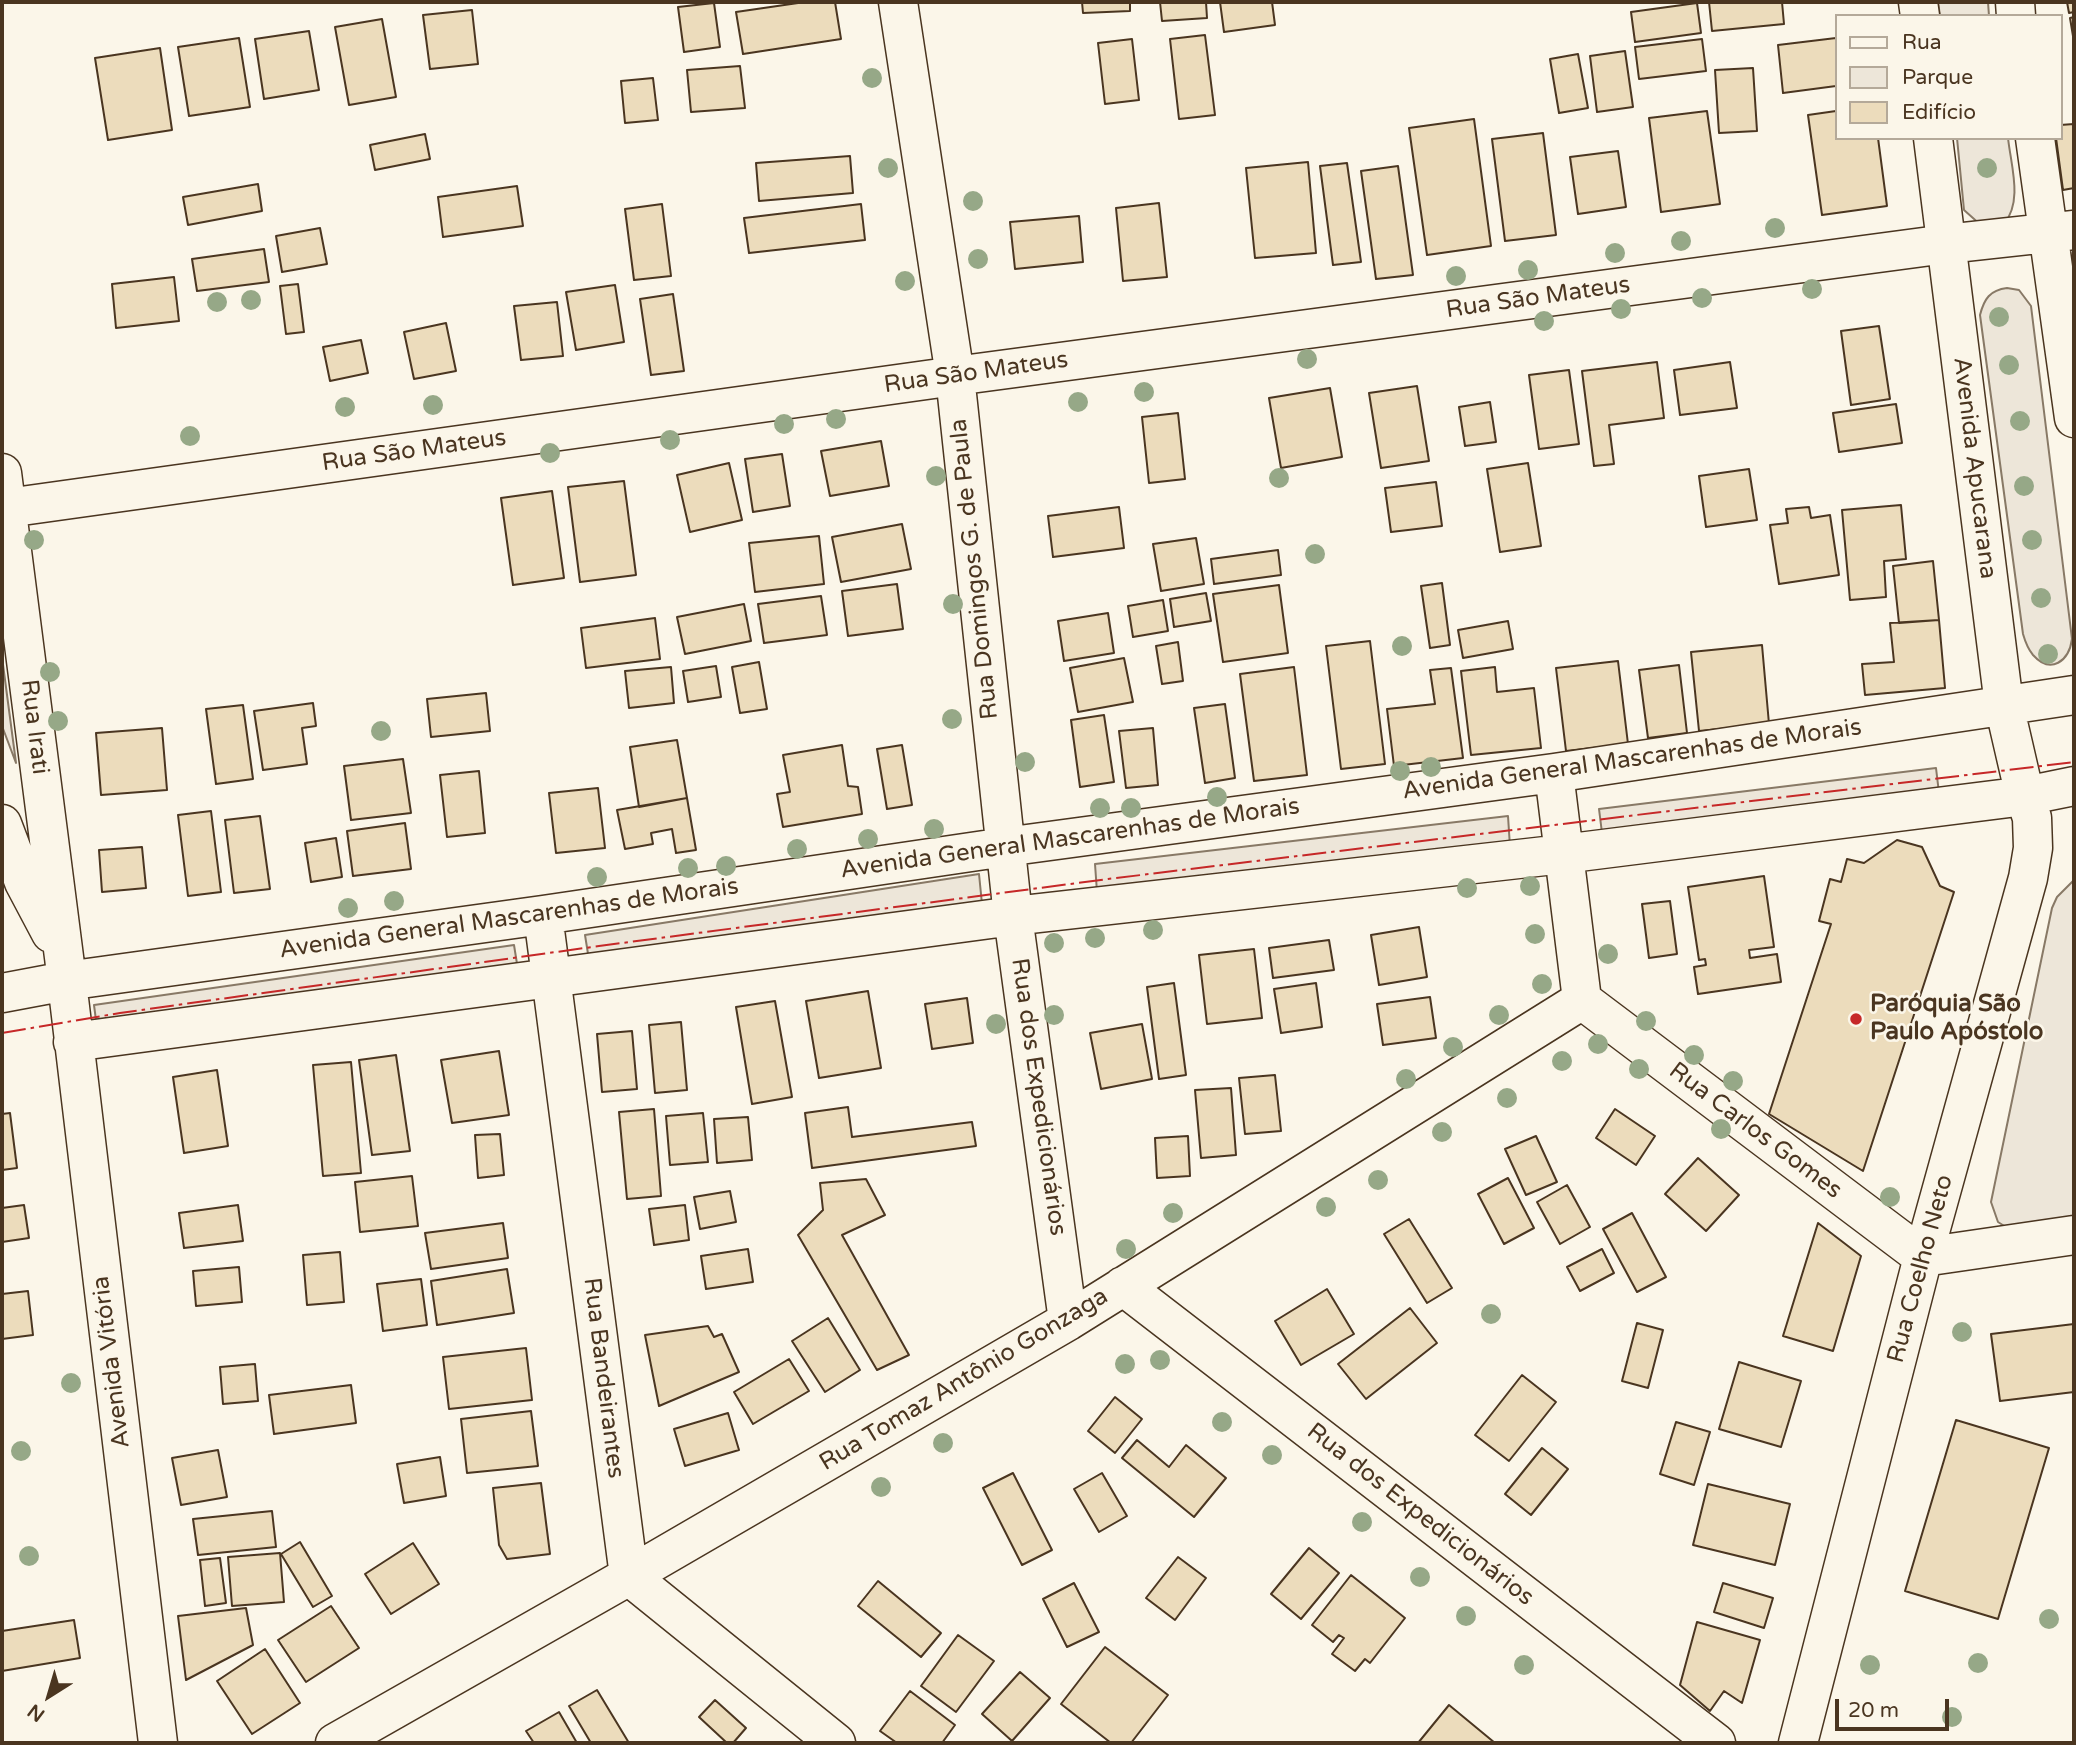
<!DOCTYPE html>
<html>
<head>
<meta charset="utf-8">
<style>
	body { margin:0 }
	#map { position:relative; width:2076px; height:1745px; overflow:hidden; background:#fbf6e9; font-family:"Varela Round",sans-serif }
	canvas { display:block }
	.frame { position:absolute; inset:0; border:4px solid #4a3520; pointer-events:none }
	.legend { position:absolute; left:1835px; top:14px; width:228px; height:126px; box-sizing:border-box; background:#fbf6e9; border:2px solid #b4a999; margin:0; padding:9px 12px; list-style:none; font-size:21px; color:#4a3520 }
	.legend li { display:flex; align-items:center; gap:14px; height:35px }
	.legend b { width:35px; border:2px solid #b4a999 }
	.north { position:absolute; left:14px; top:1661px; width:70px; height:70px; -webkit-text-stroke:5px #fbf6e9; paint-order:stroke; rotate:217deg; font-size:19px; font-weight:700; line-height:28px; text-align:center; color:#4a3520 }
	.north::after { content:''; display:block; margin:auto; width:24px; height:32px; background:#4a3520; clip-path:polygon(50% 0,100% 100%,50% 72%,0 100%) }
	.scale { position:absolute; left:1835px; top:1699px; width:114px; height:32px; box-sizing:border-box; border:4px solid #4a3520; border-top:0; padding-left:9px; font-size:21px; line-height:24px; white-space:nowrap; color:#4a3520; -webkit-text-stroke:5px #fbf6e9; paint-order:stroke }
</style>
</head>
<body>
<div id="map">
<canvas width="2076" height="1745"></canvas>
<div class="frame"></div>
<ul class="legend">
<li><b style="height:9px;background:#fbf6e9"></b>Rua</li>
<li><b style="height:19px;background:#ede6d9"></b>Parque</li>
<li><b style="height:19px;background:#ecdcbc"></b>Edifício</li>
</ul>
<div class="north">N</div>
<div class="scale">20 m</div>
</div>
<script>
const c = document.querySelector('canvas').getContext('2d');
c.lineJoin = 'round';
function fill(path, color) { c.fillStyle = color; c.fill(path, 'evenodd'); }
function stroke(path, color, width, dash) { c.strokeStyle = color; c.lineWidth = width; c.lineCap = dash ? 'butt' : 'round'; c.setLineDash(dash || []); c.stroke(path); }
function drawText(font, color, halo, rows, align = 'center') {
  c.font = font + ' "Varela Round",sans-serif'; c.lineWidth = 5; c.setLineDash([]); c.textBaseline = 'middle'; c.strokeStyle = halo; c.fillStyle = color; for (const [text, x, y, turn = 0] of rows) {
    c.save(); c.translate(x, y); c.rotate((+turn || 0) * Math.PI / 180); c.textAlign = isNaN(turn) ? turn : align; if (halo) c.strokeText(text, 0, 0); c.fillText(text, 0, 0); c.restore();
  }
}
const green = new Path2D(`
	M1938,2H1988L1989,16H1940Z
	M1957,138H2008C2011,166 2023,201 2004,224L1983,227L1964,210Z
	M2007,288L2019,290L2031,306L2072,639C2069,661 2051,675 2033,655C2028,649 2025,641 2023,634L1980,315C1984,299 1990,290 2007,288Z
	M2,657L16,763L2,726Z
	M1936,768L1939,793L1602,833L1599,809Z
	M1508,816L1510,847L1097,892L1095,864Z
	M979,874L982,904L589,960L585,935Z
	M2074,880V1222L2009,1229L1998,1222L1991,1202L2052,908L2057,897Z
	M514,945L518,970L97,1028L94,1005Z`);
const building = new Path2D(`
	M805,2H835L841,39L743,54L736,12Z
	M1082,2H1130V11L1083,13Z
	M1160,2H1206L1207,18L1162,21Z
	M1220,2H1272L1275,25L1224,32Z
	M1709,2H1782L1784,24L1712,31Z
	M2067,2H2074V12L2069,13Z
	M714,3L720,47L684,52L678,7Z
	M1697,3L1701,33L1635,42L1631,12Z
	M472,10L478,64L430,69L423,15Z
	M2074,17V42L2070,18Z
	M382,19L396,97L349,105L335,27Z
	M309,31L319,90L264,99L255,39Z
	M1205,35L1215,115L1179,119L1170,39Z
	M239,38L250,107L189,116L178,47Z
	M1836,38V86L1783,93L1778,45Z
	M1132,39L1139,100L1105,104L1098,43Z
	M1702,39L1706,71L1639,79L1635,47Z
	M160,48L172,130L108,140L95,58Z
	M1625,51L1633,107L1597,112L1590,56Z
	M1578,54L1588,108L1559,113L1550,59Z
	M740,66L745,108L691,112L687,70Z
	M1753,68L1757,131L1719,133L1715,70Z
	M653,78L658,120L625,123L621,81Z
	M1707,111L1720,204L1661,212L1649,118Z
	M1836,111V138H1878L1887,206L1822,215L1808,115Z
	M1474,119L1491,246L1427,255L1409,128Z
	M2074,124V188L2063,190L2056,138H2060V125Z
	M1543,133L1556,235L1505,241L1492,139Z
	M425,134L430,159L375,170L370,145Z
	M1618,151L1626,207L1578,214L1570,157Z
	M850,156L853,193L759,201L756,163Z
	M1308,162L1316,253L1255,258L1246,168Z
	M1347,163L1361,262L1333,265L1320,166Z
	M1398,166L1413,275L1376,279L1361,171Z
	M258,184L262,211L188,225L183,197Z
	M517,186L523,226L443,237L438,197Z
	M1159,203L1167,277L1123,281L1116,208Z
	M662,204L671,276L634,280L625,209Z
	M861,204L865,240L749,253L744,218Z
	M1079,216L1083,262L1015,269L1010,222Z
	M320,228L327,264L282,272L276,236Z
	M264,249L269,282L197,291L192,259Z
	M174,277L179,321L116,328L112,284Z
	M298,284L304,332L286,334L280,286Z
	M615,285L624,342L576,350L566,292Z
	M673,294L684,371L651,375L640,299Z
	M557,302L563,356L521,360L514,306Z
	M446,323L456,371L414,379L404,332Z
	M1879,326L1890,399L1851,405L1841,331Z
	M361,340L368,373L330,381L323,347Z
	M1657,362L1664,418L1609,425L1614,464L1594,466L1582,371Z
	M1730,362L1737,408L1680,415L1674,370Z
	M1569,370L1579,444L1539,449L1529,375Z
	M1417,386L1429,461L1381,468L1369,393Z
	M1330,388L1342,457L1281,468L1269,398Z
	M1490,402L1496,442L1465,446L1459,407Z
	M1896,404L1902,443L1839,452L1833,413Z
	M1178,413L1185,479L1149,483L1142,417Z
	M881,441L889,486L830,496L821,451Z
	M782,454L790,506L753,512L745,459Z
	M729,463L742,520L690,532L677,475Z
	M1528,463L1541,546L1500,552L1487,469Z
	M1749,469L1757,520L1706,527L1699,476Z
	M624,481L636,575L580,582L568,487Z
	M1436,482L1442,526L1391,532L1385,488Z
	M552,491L564,578L513,585L501,498Z
	M1901,505L1906,559L1884,561L1886,597L1850,600L1842,510Z
	M1119,507L1124,548L1053,557L1048,516Z
	M1809,507L1811,518L1830,515L1839,575L1779,584L1770,525L1788,523L1786,509Z
	M902,524L911,569L841,582L832,537Z
	M819,536L824,584L755,592L749,543Z
	M1196,538L1204,584L1161,591L1153,544Z
	M1278,550L1281,575L1214,584L1211,559Z
	M1933,561L1939,620L1899,623L1893,566Z
	M1442,583L1450,645L1430,648L1421,586Z
	M897,584L903,629L848,636L842,591Z
	M1279,585L1288,653L1223,662L1213,594Z
	M1206,593L1211,621L1174,627L1170,599Z
	M821,596L827,635L764,643L758,604Z
	M1163,600L1168,631L1133,637L1128,606Z
	M744,604L751,641L685,654L677,617Z
	M1108,613L1114,653L1064,661L1058,621Z
	M655,618L660,659L586,668L581,628Z
	M1939,620L1945,688L1865,695L1862,664L1894,662L1890,623Z
	M1508,621L1513,649L1463,658L1458,630Z
	M1370,641L1385,764L1341,769L1326,646Z
	M1178,642L1183,681L1162,684L1156,646Z
	M1762,645L1769,724L1699,731L1691,652Z
	M1124,658L1133,702L1078,712L1070,668Z
	M1618,661L1628,744L1566,751L1556,668Z
	M759,662L767,709L740,713L732,667Z
	M1679,665L1687,733L1648,738L1639,670Z
	M716,666L721,697L688,702L683,671Z
	M671,667L674,703L629,708L625,671Z
	M1294,667L1307,775L1254,781L1240,674Z
	M1495,667L1497,692L1534,688L1541,748L1471,755L1461,671Z
	M1451,668L1463,758L1394,766L1387,709L1435,704L1430,670Z
	M486,693L490,731L431,737L427,699Z
	M313,703L316,726L302,728L307,764L263,770L254,711Z
	M1225,704L1235,778L1205,783L1194,708Z
	M243,705L253,779L216,784L206,709Z
	M1104,715L1114,782L1080,787L1071,720Z
	M162,728L167,790L101,795L96,733Z
	M1153,728L1158,785L1126,788L1119,731Z
	M677,740L687,798L639,807L630,747Z
	M842,745L848,786L858,787L862,814L783,827L777,794L790,792L783,755Z
	M902,745L912,805L887,809L877,749Z
	M403,759L411,813L351,820L344,766Z
	M479,771L485,833L447,837L440,775Z
	M598,788L605,848L556,853L549,793Z
	M687,798L696,850L676,853L672,829L651,833L653,844L625,849L617,810Z
	M211,811L221,892L188,896L178,815Z
	M260,816L270,889L234,893L225,820Z
	M405,823L411,869L353,876L347,831Z
	M336,838L342,877L311,882L305,843Z
	M1897,840L1922,847L1940,886L1954,892L1863,1171L1769,1114L1831,924L1819,921L1830,879L1841,882L1847,859L1864,863Z
	M142,847L146,888L102,892L99,850Z
	M1764,876L1774,947L1749,950L1750,958L1777,954L1781,982L1698,994L1694,967L1706,965L1705,959L1699,960L1688,887Z
	M1670,901L1677,954L1649,958L1642,904Z
	M1419,927L1427,977L1379,985L1371,935Z
	M1329,940L1334,970L1273,978L1269,948Z
	M1254,949L1262,1018L1207,1024L1199,955Z
	M1174,983L1186,1075L1159,1079L1147,987Z
	M1316,983L1322,1027L1281,1033L1274,989Z
	M868,991L881,1068L819,1078L806,1001Z
	M1430,997L1436,1038L1383,1045L1377,1004Z
	M967,998L973,1043L932,1049L925,1004Z
	M775,1001L792,1097L752,1104L736,1007Z
	M681,1022L687,1090L655,1093L649,1025Z
	M1142,1024L1152,1079L1101,1089L1090,1033Z
	M632,1031L637,1089L602,1092L597,1034Z
	M499,1051L509,1115L452,1123L441,1060Z
	M396,1055L410,1151L372,1155L359,1060Z
	M351,1062L361,1173L323,1176L313,1065Z
	M217,1070L228,1146L184,1153L173,1077Z
	M1275,1075L1281,1131L1245,1134L1239,1078Z
	M1231,1088L1236,1155L1201,1158L1195,1090Z
	M848,1107L852,1137L972,1122L976,1146L812,1168L805,1113Z
	M654,1109L661,1196L627,1199L619,1112Z
	M1615,1109L1655,1136L1636,1165L1596,1138Z
	M10,1113L17,1168L2,1170V1114Z
	M703,1113L708,1162L670,1165L666,1116Z
	M748,1117L752,1160L717,1163L714,1119Z
	M500,1134L504,1175L478,1178L475,1135Z
	M1188,1136L1190,1176L1157,1178L1155,1138Z
	M1536,1136L1557,1182L1526,1195L1505,1149Z
	M1698,1158L1739,1195L1706,1231L1665,1194Z
	M412,1176L418,1226L360,1232L355,1182Z
	M1508,1178L1534,1228L1504,1244L1478,1194Z
	M866,1179L885,1215L842,1235L909,1355L877,1370L798,1235L823,1210L820,1183Z
	M1567,1185L1590,1227L1560,1244L1537,1202Z
	M730,1191L736,1222L700,1229L694,1197Z
	M24,1205L29,1238L2,1242V1208Z
	M238,1205L243,1241L184,1248L179,1213Z
	M685,1205L689,1240L654,1245L649,1209Z
	M1632,1213L1666,1277L1637,1292L1603,1229Z
	M1409,1219L1452,1288L1427,1303L1384,1234Z
	M503,1223L508,1258L431,1269L425,1233Z
	M1818,1223L1861,1256L1833,1351L1783,1336Z
	M748,1249L753,1282L706,1289L701,1256Z
	M1602,1249L1614,1273L1580,1291L1567,1267Z
	M340,1252L344,1302L307,1305L303,1255Z
	M239,1267L242,1302L196,1306L193,1271Z
	M507,1269L514,1313L437,1325L431,1281Z
	M421,1279L427,1325L383,1331L377,1284Z
	M1327,1289L1354,1334L1301,1365L1275,1321Z
	M28,1291L33,1335L2,1339V1294Z
	M1410,1308L1437,1343L1366,1399L1338,1364Z
	M828,1318L860,1370L825,1392L792,1341Z
	M1637,1323L1663,1330L1648,1388L1622,1381Z
	M2074,1324V1392L2000,1401L1991,1334Z
	M708,1326L714,1337L722,1334L739,1372L659,1406L645,1335Z
	M526,1348L532,1400L449,1409L443,1357Z
	M789,1359L809,1391L753,1424L734,1392Z
	M1739,1362L1801,1381L1781,1447L1719,1429Z
	M255,1364L258,1401L223,1404L220,1367Z
	M1522,1375L1556,1402L1509,1461L1475,1435Z
	M351,1385L356,1423L274,1434L269,1395Z
	M1115,1397L1142,1419L1115,1453L1088,1431Z
	M531,1411L538,1466L467,1473L461,1419Z
	M728,1413L739,1450L685,1466L674,1429Z
	M1956,1420L2049,1448L1998,1619L1905,1591Z
	M1676,1422L1710,1432L1694,1485L1660,1474Z
	M1137,1440L1169,1467L1186,1445L1226,1478L1194,1517L1122,1458Z
	M1542,1448L1568,1469L1531,1515L1505,1494Z
	M218,1450L227,1497L181,1505L172,1458Z
	M440,1457L446,1496L404,1503L397,1464Z
	M1013,1473L1052,1550L1022,1565L983,1488Z
	M1102,1473L1127,1516L1099,1532L1074,1489Z
	M541,1483L550,1554L507,1559L499,1545L493,1488Z
	M1708,1484L1790,1504L1775,1565L1693,1545Z
	M272,1511L276,1547L198,1555L193,1519Z
	M300,1542L332,1596L313,1607L281,1554Z
	M413,1543L439,1584L391,1614L365,1574Z
	M1309,1548L1339,1573L1301,1619L1271,1594Z
	M280,1553L284,1602L232,1606L228,1557Z
	M1178,1557L1206,1578L1175,1620L1146,1598Z
	M220,1558L226,1603L205,1606L200,1560Z
	M1351,1575L1405,1618L1370,1663L1365,1659L1355,1671L1332,1654L1344,1638L1339,1635L1333,1642L1312,1625Z
	M878,1581L941,1633L921,1657L858,1606Z
	M1074,1583L1099,1632L1067,1647L1043,1599Z
	M1723,1583L1773,1598L1764,1628L1714,1612Z
	M331,1606L359,1648L306,1682L278,1640Z
	M246,1608L253,1645L186,1680L178,1616Z
	M74,1620L80,1658L2,1671V1631Z
	M1697,1622L1760,1640L1742,1703L1724,1691L1710,1711L1680,1685Z
	M958,1635L994,1661L956,1712L921,1686Z
	M1105,1647L1168,1695L1131,1743H1111L1061,1704Z
	M265,1649L300,1703L252,1734L217,1681Z
	M1020,1672L1050,1698L1012,1741L982,1714Z
	M597,1690L629,1743H591L569,1706Z
	M910,1691L955,1725L942,1743H897L880,1731Z
	M715,1700L746,1728L733,1743H727L699,1717Z
	M1449,1705L1495,1743H1418Z
	M559,1712L577,1743H534L526,1731Z`);
const minor = new Path2D(`
	M898,2L955,376L1013,916L1068,1321
	M1918,2L1920,16
	M2015,2L2016,16
	M2035,138L2074,418
	M2,473L64,957L158,1743
	M7,508L955,376L1946,244L2074,230
	M1554,773L1582,1000L1923,1257L2074,1235
	M2,824L24,882L51,933
	M543,915L629,1576L836,1743
	M2,993L66,981L543,915L1005,847L1554,773L2074,695
	M73,1042L1013,916L1563,854L2025,796L2074,786
	M1123,1286L1716,1743
	M335,1743L629,1576L1068,1321L1582,1000
	M1798,1743L1923,1257L2028,878L2033,848L2032,818L2025,796L2004,705L1933,138`);
const power = new Path2D(`
	M2,1033L120,1013L599,946L1108,879L2074,762`);
const trees = [
	[872,78],
	[888,168],
	[1987,168],
	[973,201],
	[1775,228],
	[1681,241],
	[1615,253],
	[978,259],
	[1528,270],
	[1456,276],
	[905,281],
	[1812,289],
	[1702,298],
	[251,300],
	[217,302],
	[1621,309],
	[1999,317],
	[1544,321],
	[1307,359],
	[2009,365],
	[1144,392],
	[1078,402],
	[433,405],
	[345,407],
	[836,419],
	[2020,421],
	[784,424],
	[190,436],
	[670,440],
	[550,453],
	[936,476],
	[1279,478],
	[2024,486],
	[34,540],
	[2032,540],
	[1315,554],
	[2041,598],
	[953,604],
	[1402,646],
	[2048,654],
	[50,672],
	[952,719],
	[58,721],
	[381,731],
	[1025,762],
	[1431,767],
	[1400,771],
	[1217,797],
	[1100,808],
	[1131,808],
	[934,829],
	[868,839],
	[797,849],
	[726,866],
	[688,868],
	[597,877],
	[1530,886],
	[1467,888],
	[394,901],
	[348,908],
	[1153,930],
	[1535,934],
	[1095,938],
	[1054,943],
	[1608,954],
	[1542,984],
	[1054,1015],
	[1499,1015],
	[1646,1021],
	[996,1024],
	[1598,1044],
	[1453,1047],
	[1694,1055],
	[1562,1061],
	[1639,1069],
	[1406,1079],
	[1733,1081],
	[1507,1098],
	[1721,1129],
	[1442,1132],
	[1378,1180],
	[1890,1197],
	[1326,1207],
	[1173,1213],
	[1126,1249],
	[1491,1314],
	[1962,1332],
	[1160,1360],
	[1125,1364],
	[71,1383],
	[1222,1422],
	[943,1443],
	[21,1451],
	[1272,1455],
	[881,1487],
	[1362,1522],
	[29,1556],
	[1420,1577],
	[1466,1616],
	[2049,1619],
	[1978,1663],
	[1524,1665],
	[1870,1665],
	[1952,1717]
];
const markers = [
	[1856,1019,7,"#c62828"]
];
const streetNames = [
	["Rua São Mateus",1538,298,-8],
	["Rua São Mateus",976,373,-8],
	["Rua São Mateus",414,451,-8],
	["Avenida Apucarana",1974,468,83],
	["Rua Domingos G. de Paula",975,569,-96],
	["Rua Irati",34,727,83],
	["Avenida General Mascarenhas de Morais",1632,760,-8],
	["Avenida General Mascarenhas de Morais",1070,839,-8],
	["Avenida General Mascarenhas de Morais",509,919,-8],
	["Rua dos Expedicionários",1038,1097,82],
	["Rua Carlos Gomes",1755,1131,37],
	["Rua Coelho Neto",1921,1269,-75],
	["Avenida Vitória",112,1362,-97],
	["Rua Bandeirantes",603,1378,83],
	["Rua Tomaz Antônio Gonzaga",964,1380,-31],
	["Rua dos Expedicionários",1420,1515,38]
];
const poiNames = [
	["Paróquia São",1870,1005],
	["Paulo Apóstolo",1870,1033]
];
fill(green, '#ede6d9');
stroke(green, '#887966', 2);
fill(building, '#ecdcbc');
stroke(building, '#4a3520', 2);
stroke(minor, '#4a3520', 41);
stroke(minor, '#fbf6e9', 38);
stroke(power, '#c62828', 2, [24, 5, 3.5, 5]);
c.fillStyle = '#96a887';
for (const [x, y] of trees) { c.beginPath(); c.arc(x, y, 10, 0, 2 * Math.PI); c.fill(); }
for (const [x, y, r, color] of markers) { const dot = new Path2D(); dot.arc(x, y, r, 0, 2 * Math.PI); c.fillStyle = color; c.fill(dot); stroke(dot, '#fbf6e9', 2.5); }
drawText('24px', '#4a3520', '#fbf6e9', streetNames);
drawText('bold 24px', '#4a3520', '#fbf6e9', poiNames, 'left');
</script>
</body>
</html>
